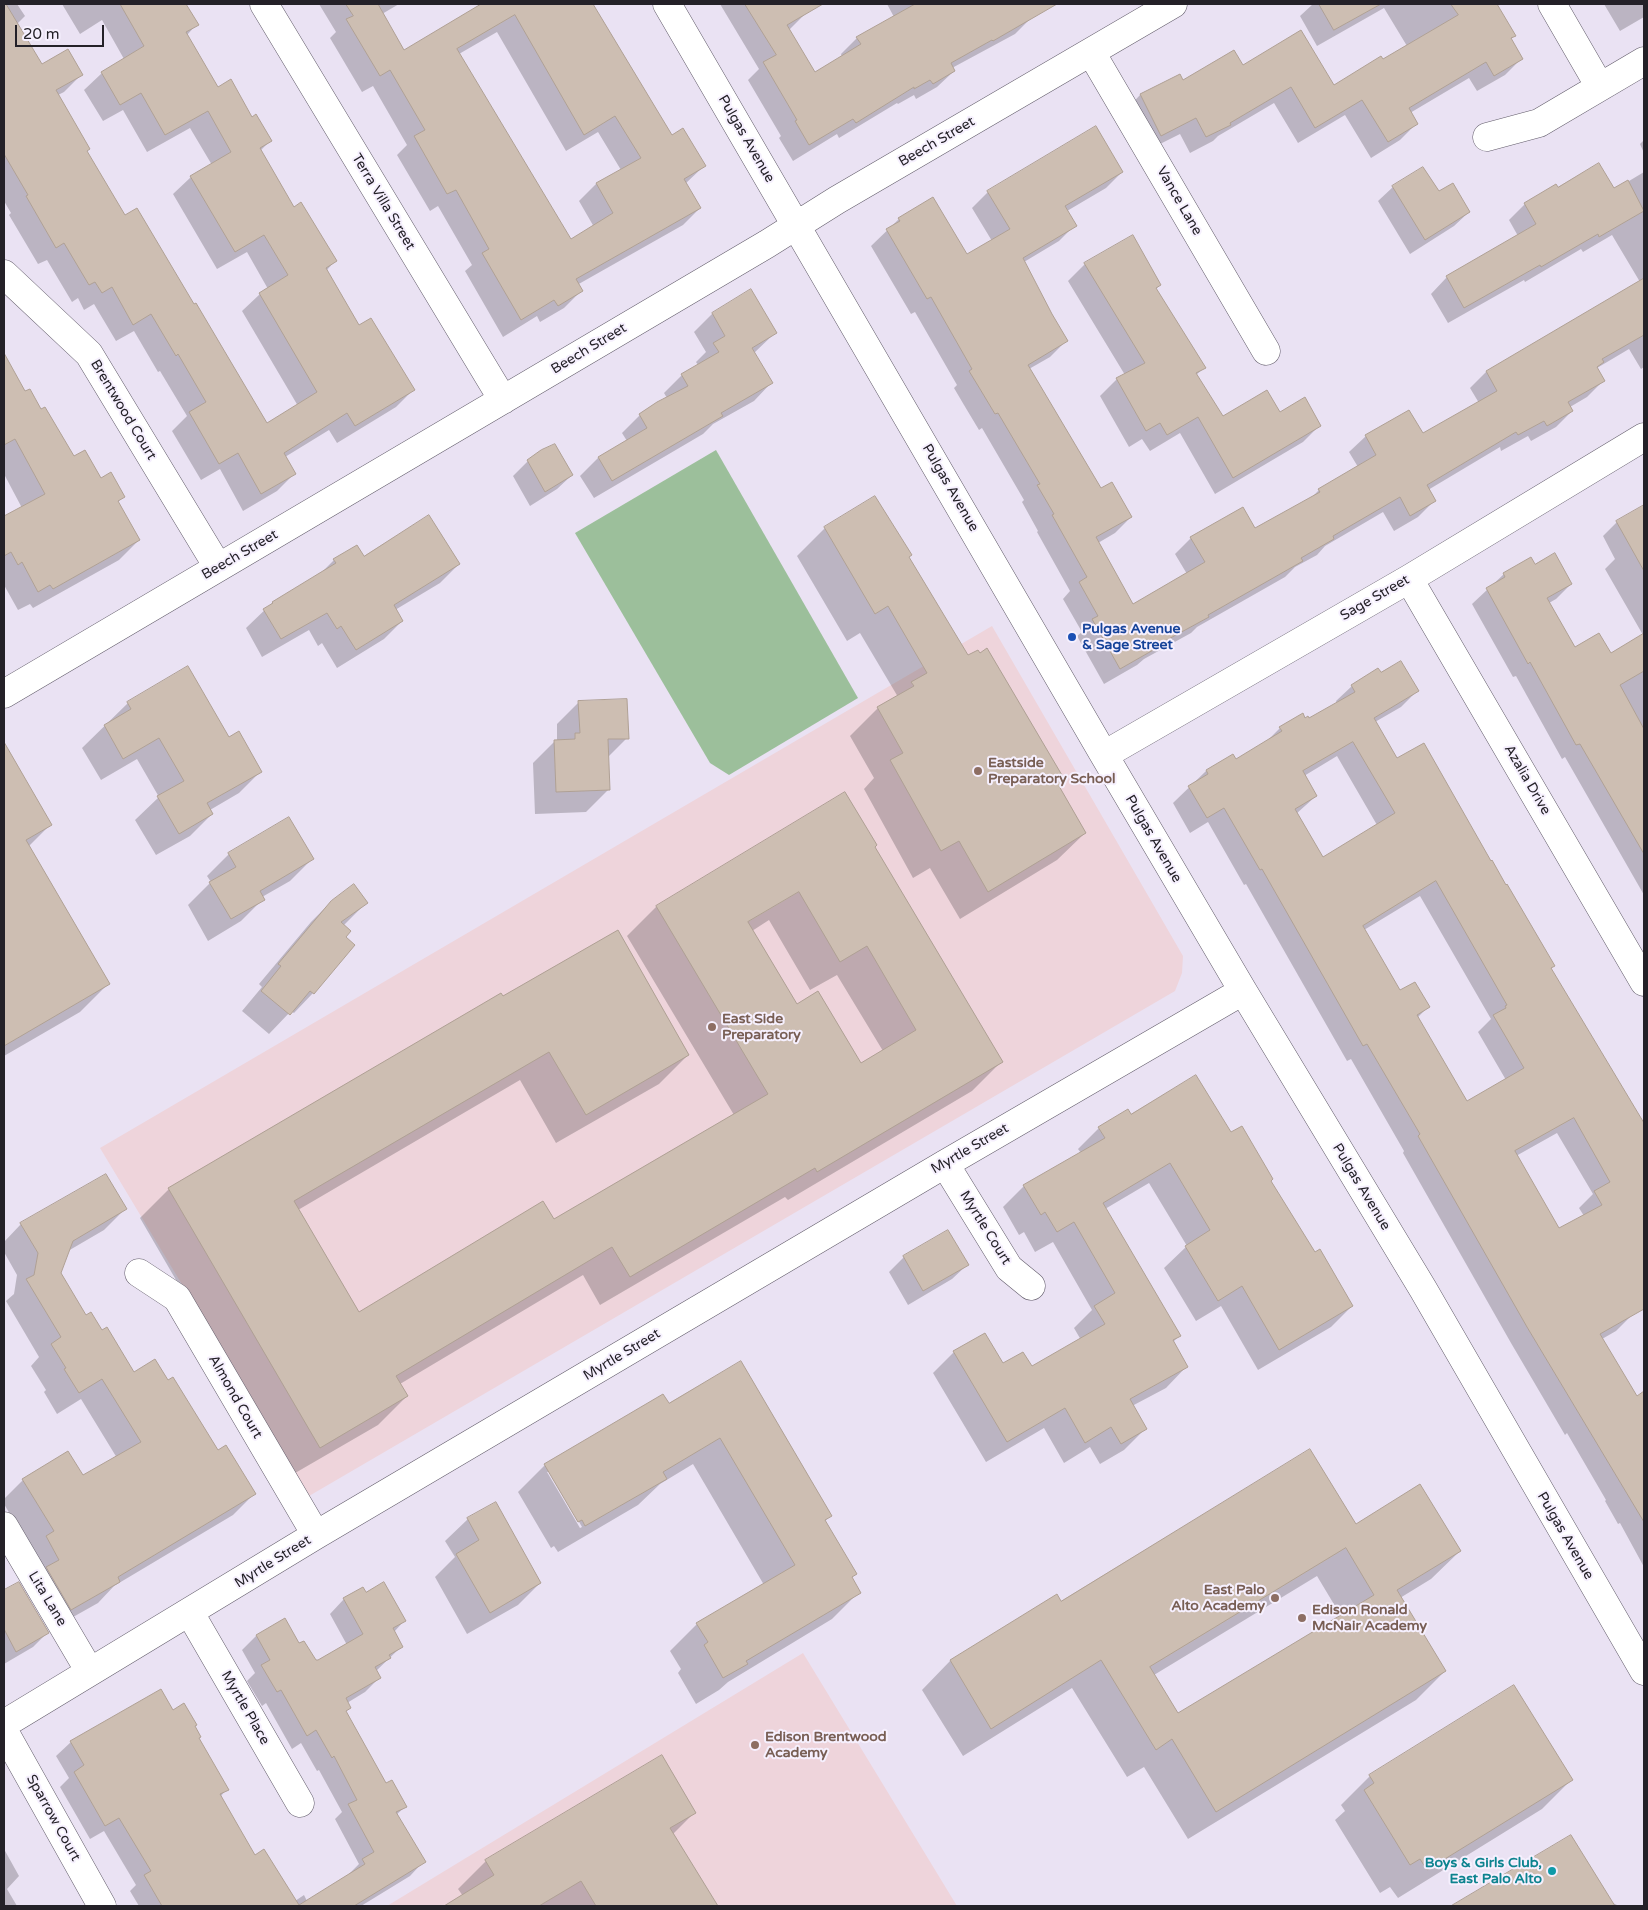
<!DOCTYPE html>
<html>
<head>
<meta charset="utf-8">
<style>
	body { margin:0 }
	#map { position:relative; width:1648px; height:1910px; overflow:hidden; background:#eae2f3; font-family:"Varela Round",sans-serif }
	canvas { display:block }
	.frame { position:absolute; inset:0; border:5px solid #242128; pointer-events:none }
	.scale { position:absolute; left:15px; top:25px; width:89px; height:22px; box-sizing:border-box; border:2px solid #242128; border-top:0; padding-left:6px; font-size:15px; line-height:18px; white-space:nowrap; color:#242128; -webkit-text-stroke:4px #f6f0fe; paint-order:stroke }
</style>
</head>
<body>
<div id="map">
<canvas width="1648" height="1910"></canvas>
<div class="frame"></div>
<div class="scale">20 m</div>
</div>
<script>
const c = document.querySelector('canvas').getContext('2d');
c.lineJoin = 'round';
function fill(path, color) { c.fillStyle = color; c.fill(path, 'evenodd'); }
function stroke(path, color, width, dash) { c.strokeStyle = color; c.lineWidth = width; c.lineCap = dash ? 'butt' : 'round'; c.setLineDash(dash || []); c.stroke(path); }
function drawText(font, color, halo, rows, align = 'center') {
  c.font = font + ' "Varela Round",sans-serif'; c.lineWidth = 4; c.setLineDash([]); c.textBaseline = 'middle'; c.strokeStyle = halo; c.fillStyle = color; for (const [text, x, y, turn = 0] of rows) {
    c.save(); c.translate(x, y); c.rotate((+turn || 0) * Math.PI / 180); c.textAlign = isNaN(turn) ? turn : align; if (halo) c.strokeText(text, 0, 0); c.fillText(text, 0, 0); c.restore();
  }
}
const education = new Path2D(`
	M992,626L1183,956L1182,973L1175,991L309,1496L100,1148Z
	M803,1653L957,1906H387Z`);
const green = new Path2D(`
	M716,450L858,698L729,775L710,763L575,533Z`);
const shadow = new Path2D(`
	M4,4H17L25,16L17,24L42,66L81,75L64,92L58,95L86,151L125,217L267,425L298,406L242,311L260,294L268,289L247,252L217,269L173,194L191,177L212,165L190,128L147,152L123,110L103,121L84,90L102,73L124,59L102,20L80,34L62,4H184L197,24L187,35L218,89L252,119L270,141L260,151L293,209L335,261L326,271L358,326L413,390L396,407L337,443L329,430L285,457L294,474L277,491L243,511L220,469L201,480L172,431L187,416L160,371L158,372L134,331L116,341L94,304L84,310L78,298L72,302L47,260L38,264L9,215L11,213L4,201Z
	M319,4H399L382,14L404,52L481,6L480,4H563L581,35L672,136L704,166L685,184L700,208L683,225L577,285L581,291L564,308L540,322L537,316L503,337L465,271L472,265L438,206L430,211L397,155L407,145L373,86L362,92L330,38L336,32ZM497,32L566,151L598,132L621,170L596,184L579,201L594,227L571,241L459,54Z
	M720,4H800L806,13L789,30L815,74L842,57L841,54L857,38L894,17L887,4H1023L1031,18L1015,34L952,68L954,71L937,87L916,99L914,95L898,104L897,103L839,138L837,134L793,161L779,138L781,136L748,80L759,69Z
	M1313,4H1496L1515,35L1511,39L1522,58L1505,75L1477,91L1469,78L1410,113L1417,123L1400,140L1371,158L1345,115L1298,143L1274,103L1218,136L1213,141L1190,153L1180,134L1144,152L1124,112L1140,95L1179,75L1183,82L1242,67L1334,87L1407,46L1384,8L1317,46L1300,16Z
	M1604,4H1644V17L1620,31Z
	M1644,140V153L1640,144Z
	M1122,172L1106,188L1067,211L1075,225L1059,241L1024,262L1066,341L1050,357L1029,369L1100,489L1131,517L1115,533L1098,543L1132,606L1187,574L1175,554L1191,538L1255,530L1309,500L1319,490L1358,467L1349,452L1366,436L1409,412L1422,435L1479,403L1470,388L1486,372L1640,282L1612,235L1583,252L1581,249L1525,282L1524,280L1448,323L1431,294L1447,277L1518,236L1509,220L1525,204L1556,186L1558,189L1614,190L1644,172V367L1641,369L1629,349L1597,368L1603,381L1587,397L1570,407L1572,411L1556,427L1531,441L1528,436L1501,451L1500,447L1428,490L1434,501L1418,517L1394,531L1383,512L1325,546L1317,555L1295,567L1285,577L1197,627L1191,633L1144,659L1137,665L1104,684L1077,636L1082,632L1063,599L1070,591L1037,532L1038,531L1022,502L1024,500L982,428L979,430L964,405L954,388L957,385L915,312L911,314L871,246L899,219L967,256L992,241L972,208L988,192Z
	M1393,187L1438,193L1469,212L1454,226L1410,254L1378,201Z
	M1085,264L1160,285L1156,289L1204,368L1196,375L1222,418L1320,425L1303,442L1215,494L1180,433L1150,451L1142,439L1129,447L1100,396L1117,379L1125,375L1068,281Z
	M751,291L776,332L754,353L771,383L754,401L713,424L703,434L594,498L580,476L598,458L627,441L622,433L640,415L667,398L664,393L682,375L698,365L696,362L706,352L694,332L712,314Z
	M8,362L25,393L41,411L73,458L124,496L117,503L139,540L119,560L33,608L30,604L18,610L4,585V518L22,508L4,474V365Z
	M541,452L572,475L557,489L530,506L513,476L528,461Z
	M1644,507V895L1565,757L1562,759L1516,676L1513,677L1472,604L1504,574L1535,566L1571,584L1556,599L1549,603L1575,648L1610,654L1643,635L1605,569L1615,559L1603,536L1617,522Z
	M825,528L908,558L967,657L1064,781L1059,787L1085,833L1057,860L960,919L930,868L913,878L864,789L874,778L850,736L878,708L898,697L860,633L847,641L797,556Z
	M334,560L459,564L440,583L395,610L402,621L384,639L337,668L322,643L318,646L309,630L262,657L246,628L272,603L320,574Z
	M1381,674L1417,691L1401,707L1375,722L1396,760L1490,863L1553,966L1550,969L1644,1127V1308L1632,1315L1616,1331L1602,1339L1644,1409V1567L1620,1523L1618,1524L1605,1501L1606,1500L1567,1433L1565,1435L1511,1343L1403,1153L1404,1151L1351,1059L1347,1061L1246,884L1244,885L1208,822L1190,833L1173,803L1206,771L1236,760L1266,742L1280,728L1305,719L1309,720L1337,704L1336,701L1352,686ZM1337,756L1377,825L1323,859L1296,814L1316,796L1304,776ZM1420,896L1491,1019L1478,1032L1506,1080L1466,1103L1417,1018L1428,1007L1400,992L1364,930ZM1557,1133L1593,1194L1579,1208L1584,1216L1559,1230L1516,1156Z
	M579,702L627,738L607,758L608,790L586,812L535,814L533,763L555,741H557V724Z
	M128,703L261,771L239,793L210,810L212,814L190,836L156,855L135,820L159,797L137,759L101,780L82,748Z
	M10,755L51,824L28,847L108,984L80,1012L4,1056V759Z
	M874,847L1001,1062L972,1091L788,1200L785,1197L600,1305L583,1275L400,1384L407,1396L378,1425L290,1476L140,1218L169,1189L503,998L688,1055L659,1084L556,1143L520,1080L298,1210L358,1313L553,1220L734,1115L627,936L656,907ZM769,920L810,990L837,975L883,1051L860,1064L796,1005L752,931Z
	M229,854L312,859L290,881L262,897L263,899L241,921L208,941L188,905L211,882L207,876Z
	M331,902L366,903L343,926L313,993L294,1013L291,1011L269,1034L242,1011L262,987L259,984L311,922Z
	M1131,1115L1230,1134L1270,1181L1315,1254L1352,1306L1331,1327L1258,1370L1221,1306L1196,1321L1164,1268L1187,1246L1149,1183L1105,1209L1180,1335L1173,1342L1186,1367L1166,1388L1132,1406L1145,1429L1124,1450L1100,1464L1090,1447L1064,1463L1044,1428L986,1462L933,1373L954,1352L1002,1365L1031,1368L1081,1340L1074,1328L1092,1310L1053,1242L1035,1252L1024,1232L1019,1235L1003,1207L1024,1186L1081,1153L1078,1149L1099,1128Z
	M125,1209L104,1230L68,1251L59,1273L86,1316L101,1332L133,1374L168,1382L217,1452L254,1494L233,1515L114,1586L98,1603L50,1630L32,1551L4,1504V1499L23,1480L82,1477L117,1458L81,1399L57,1414L44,1392L46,1390L31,1366L39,1357L6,1301L14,1294L17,1275L4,1252V1242L21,1224Z
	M904,1257L967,1265L952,1279L908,1305L889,1272Z
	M741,1362L831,1515L825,1521L856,1574L851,1578L859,1592L832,1619L728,1682L719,1690L696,1704L678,1673L681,1669L670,1651L697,1624L764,1585L693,1464L660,1484L638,1505L558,1552L554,1546L551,1548L518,1492L545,1465L663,1395L669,1405ZM547,1472H550L582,1527L580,1528Z
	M495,1504L540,1583L518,1605L467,1634L435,1577L455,1557L445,1541L468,1519Z
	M1355,1525L1460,1551L1431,1579L1400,1598L1445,1671L1416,1700L1188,1839L1144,1767L1127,1777L1072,1688L963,1756L922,1690L950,1661L1056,1596L1060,1603ZM1317,1576L1341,1616L1178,1715L1154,1675Z
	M18,1584L47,1633L33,1647L4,1664V1592Z
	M365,1594L404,1621L394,1632L402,1646L376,1671L380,1677L365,1692L347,1703L350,1708L345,1712L386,1785L405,1807L396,1815L424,1861L410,1876L361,1906H139L130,1891L136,1885L104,1831L90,1839L60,1787L69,1778L56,1756L71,1742L172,1712L194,1727L198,1738L227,1789L220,1797L254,1856L295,1901L304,1895L307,1901L348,1875L359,1864L335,1819L342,1812L319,1770L317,1771L301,1743L292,1749L266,1703L262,1706L247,1681L255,1673L242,1650L256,1636L284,1619L299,1645L315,1661H318L347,1645L330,1614L344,1599Z
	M1370,1776L1571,1780L1542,1809L1398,1898L1390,1887L1380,1893L1335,1820L1345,1811L1341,1805Z
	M695,1812L673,1834L712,1900L706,1906H446L463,1896L458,1889L486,1861Z
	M1571,1837L1611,1902L1619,1906H1454Z
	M4,1849L19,1876L7,1889L17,1906H4Z`);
const building = new Path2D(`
	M4,4H6L42,64L68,49L83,75L56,90L90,149L87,151L125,215L137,208L194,304L196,303L267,423L317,392L259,293L288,275L264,235L235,252L190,176L231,152L208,111L165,135L141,93L120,105L101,72L144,46L120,4H186L199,25L186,32L218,87L231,79L252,117L256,114L272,141L260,148L294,207L301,202L337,261L326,268L359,325L371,318L415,390L355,426L347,413L284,453L296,474L261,494L238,453L219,464L189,412L206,402L178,354L176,356L151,314L133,325L112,287L102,293L95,282L89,285L64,243L56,248L26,196L28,195L4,154Z
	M346,4H378L404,50L481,4H593L672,135L683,128L706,166L684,179L701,208L576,279L583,291L558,306L554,300L521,320L482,253L489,249L456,190L447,194L414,136L425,130L390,70L380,76L346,19L353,16ZM515,15L584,135L615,116L641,158L596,183L613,213L571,239L457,49Z
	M745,4H823L787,25L815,72L861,44L856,37L915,4H1057L993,41L992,40L951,63L955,71L933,84L930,80L914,89V87L856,123L853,119L809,145L795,121L797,120L763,62L776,55Z
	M1319,4H1381L1334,30Z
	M1451,4H1497L1516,36L1511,38L1523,59L1494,76L1486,62L1409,108L1418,124L1388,142L1362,100L1315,128L1291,87L1230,123L1231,125L1206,137L1196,118L1161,136L1140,94L1180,74L1183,80L1234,50L1243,65L1301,30L1334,85L1381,56L1383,59L1458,15Z
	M1096,126L1123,172L1065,206L1077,226L1023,258L1052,314L1068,341L1028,365L1101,488L1112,482L1132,517L1096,537L1133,604L1205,562L1190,537L1243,507L1255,528L1320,492L1318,489L1376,455L1365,435L1409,410L1423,433L1497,391L1486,371L1644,278V335L1602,359L1604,362L1597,367L1605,381L1568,402L1573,411L1547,426L1544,421L1518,435L1516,432L1427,485L1436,501L1410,516L1400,497L1333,536L1334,539L1301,558L1303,561L1208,615L1209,617L1154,647L1155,649L1120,669L1092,619L1098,616L1079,582L1087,577L1052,515L1054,514L1037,485L1040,484L998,413L995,414L980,389L969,371L972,369L931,297L927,299L886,229L900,221L898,218L933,197L967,254L1010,229L987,191Z
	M1599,163L1614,188L1628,180L1644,211L1599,237L1598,234L1541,267L1540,265L1464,308L1446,276L1536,224L1524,203L1556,184L1558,187Z
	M1423,167L1439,191L1453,183L1470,212L1425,240L1392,186Z
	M1133,235L1161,285L1156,288L1206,368L1196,373L1223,416L1267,390L1280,412L1305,397L1321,426L1233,478L1198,417L1167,435L1160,423L1146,431L1116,378L1145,363L1084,263Z
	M751,289L777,333L752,348L773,383L721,413L723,416L612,481L598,457L647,428L639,414L657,402L688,386L681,374L719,352L713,343L725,336L712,313Z
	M4,353L25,391L30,389L41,409L45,407L74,456L85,450L101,478L111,472L125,497L118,501L140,540L53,589L50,585L38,592L22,562L18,565L11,552L4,556V516L45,494L15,439L4,445Z
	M555,444L573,475L545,492L527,460L541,450Z
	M875,496L912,555L909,557L968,655L978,650L980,653L987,648L1066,782L1059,786L1086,833L988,892L959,841L941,851L890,760L903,753L877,707L914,686L911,682L927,673L888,606L875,614L824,527Z
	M1644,505V571L1616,521Z
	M429,515L460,564L394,605L403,621L356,650L341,626L337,629L327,613L281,639L263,609L273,603L272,602L336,563L333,559L357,545L364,556Z
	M1555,553L1572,584L1547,598L1575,647L1599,633L1611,653L1644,633V671L1620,685L1644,729V854L1580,744L1576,745L1530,662L1528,664L1486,588L1505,577L1503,573L1531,557L1535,564Z
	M1401,661L1419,691L1374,718L1397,758L1424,743L1491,861L1492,860L1506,885L1507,884L1555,966L1551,968L1644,1123V1309L1600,1334L1637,1396L1644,1391V1522L1527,1327L1418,1136L1420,1134L1367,1044L1363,1046L1262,869L1260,870L1224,808L1207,818L1188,786L1208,774L1206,770L1233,754L1236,759L1282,731L1279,727L1303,713L1305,718L1308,716L1309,718L1355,692L1351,685L1378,668L1381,672ZM1353,742L1395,813L1323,857L1295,809L1317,796L1303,771ZM1436,881L1507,1005L1505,1006L1506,1008L1493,1015L1524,1068L1467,1101L1417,1015L1430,1007L1415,982L1400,990L1363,926ZM1574,1118L1610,1182L1594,1191L1602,1205L1559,1228L1515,1151Z
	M188,666L229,737L239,731L262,772L207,803L213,814L179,834L157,796L184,781L159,738L123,759L104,725L131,709L127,702Z
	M627,699L629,739H608L610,790L556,792L554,740L575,739V733H580L578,701Z
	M4,742L52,825L26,840L110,984L4,1046Z
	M845,792L877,845L875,847L1003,1062L817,1172L815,1168L630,1277L612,1247L396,1376L408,1396L320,1448L168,1188L501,993L503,996L618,930L689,1055L586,1115L549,1052L294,1201L359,1312L543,1201L554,1219L768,1094L656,906ZM799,892L840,962L867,946L916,1030L861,1063L818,991L797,1004L748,922Z
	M289,817L314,859L260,891L265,900L231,919L209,882L236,867L228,853Z
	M354,884L368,903L341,922L351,931L346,937L355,945L314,994L310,991L290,1015L261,991L281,966L278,964L331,901Z
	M1196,1075L1231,1132L1242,1126L1273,1179L1271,1181L1315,1252L1320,1249L1353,1306L1279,1350L1242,1286L1218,1301L1185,1246L1210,1230L1170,1163L1103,1203L1181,1336L1173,1340L1188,1367L1130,1399L1147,1429L1121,1444L1111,1427L1085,1443L1065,1408L1007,1442L953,1351L985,1333L1003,1363L1023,1352L1032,1366L1105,1324L1094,1306L1115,1293L1074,1222L1057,1232L1045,1212L1041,1215L1023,1185L1105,1138L1098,1127L1128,1109L1131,1114Z
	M106,1174L127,1209L73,1241L61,1273L86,1315L91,1312L102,1330L107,1327L134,1372L155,1359L168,1380L173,1377L218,1450L226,1445L256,1494L118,1577L120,1582L71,1610L46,1567L59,1560L46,1536L54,1531L22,1479L68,1451L83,1475L141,1442L102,1379L79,1393L64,1369L66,1368L51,1344L61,1337L26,1279L34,1275L38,1253L20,1223Z
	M948,1230L969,1265L923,1291L903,1256Z
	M741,1361L832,1516L825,1520L857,1574L852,1577L861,1593L746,1661L748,1664L723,1678L704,1645L708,1642L696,1623L795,1565L720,1438L663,1472L667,1479L585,1526L582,1520L578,1522L544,1464L663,1394L669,1403Z
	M1310,1449L1356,1524L1420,1484L1461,1551L1397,1590L1446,1671L1216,1812L1172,1739L1156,1750L1101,1660L991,1729L950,1660L1057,1594L1061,1601ZM1346,1548L1374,1595L1178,1713L1150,1667Z
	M496,1502L541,1583L490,1613L456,1554L479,1540L467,1518Z
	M19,1582L49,1633L16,1652L4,1629V1590Z
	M384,1582L406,1621L393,1628L403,1647L389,1655L391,1658L375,1667L381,1678L346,1698L351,1708L346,1711L386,1783L392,1780L407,1807L396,1812L426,1862L354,1906H162L144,1875L151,1871L119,1818L105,1826L74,1772L84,1765L70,1741L161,1689L173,1710L184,1703L197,1725L195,1726L201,1737L199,1738L229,1790L220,1794L236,1822L255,1855L264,1849L299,1905L365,1864L362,1859L374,1852L348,1804L357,1800L334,1756L332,1758L316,1730L307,1736L281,1690L277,1692L261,1665L270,1660L256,1635L285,1618L299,1643L304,1641L316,1660H318L363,1634L343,1598L363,1587L366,1592Z
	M1514,1685L1573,1780L1427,1870L1420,1859L1410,1865L1364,1790L1374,1783L1369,1775Z
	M662,1755L696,1813L670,1828L718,1906H596L581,1881L539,1906H444L494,1875L485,1860Z
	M1571,1835L1615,1906H1451Z`);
const minor = new Path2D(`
	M264,4L503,400
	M667,4L1104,755L1243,991L1423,1289L1644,1671
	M1552,4L1600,87
	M1091,52L1266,351
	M1487,137L1539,123L1644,61
	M4,274L89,354L218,567
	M1409,579L1644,982
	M4,694L767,244L837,200L1173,4
	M1104,755L1409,579L1644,437
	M945,1164L1009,1268L1031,1286
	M139,1273L177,1298L316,1535
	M4,1526L90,1672
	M190,1613L300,1803
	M4,1724L316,1535L945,1164L1243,991
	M4,1731L102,1906`);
const markers = [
	[1072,637,5,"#1a4fb4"],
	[978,771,5,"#8d6e63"],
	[712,1027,5,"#8d6e63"],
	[1275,1598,5,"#8d6e63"],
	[1302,1618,5,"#8d6e63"],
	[755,1745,5,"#8d6e63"],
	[1552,1871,5,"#0f9aa8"]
];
const streetNames = [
	["Pulgas Avenue",746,139,60],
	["Beech Street",937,142,-30],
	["Vance Lane",1179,201,60],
	["Terra Villa Street",383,202,59],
	["Beech Street",589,349,-31],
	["Brentwood Court",123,410,59],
	["Pulgas Avenue",950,488,60],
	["Beech Street",240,555,-30],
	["Sage Street",1375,598,-30],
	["Azalia Drive",1527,780,60],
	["Pulgas Avenue",1153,839,60],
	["Myrtle Street",970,1149,-30],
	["Pulgas Avenue",1361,1187,59],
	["Myrtle Court",985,1228,58],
	["Myrtle Street",622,1355,-31],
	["Almond Court",235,1397,60],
	["Pulgas Avenue",1565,1536,60],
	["Myrtle Street",273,1562,-32],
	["Lita Lane",47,1599,59],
	["Myrtle Place",245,1708,60],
	["Sparrow Court",53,1818,61]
];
const transitNames = [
	["Pulgas Avenue",1082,629],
	["& Sage Street",1082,645]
];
const educationNames = [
	["Eastside",988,763],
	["Preparatory School",988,779],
	["East Side",722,1019],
	["Preparatory",722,1035],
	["East Palo",1265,1590,"right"],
	["Alto Academy",1265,1606,"right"],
	["Edison Ronald",1312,1610],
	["McNair Academy",1312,1626],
	["Edison Brentwood",765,1737],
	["Academy",765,1753]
];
const cultureNames = [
	["Boys & Girls Club,",1542,1863],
	["East Palo Alto",1542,1879]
];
fill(education, '#eed4db');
fill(green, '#9cbf9b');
fill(shadow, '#0003');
fill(building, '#cdbeb2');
stroke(building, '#afa094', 1);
stroke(minor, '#625c6a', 29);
stroke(minor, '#fff', 28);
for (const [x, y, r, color] of markers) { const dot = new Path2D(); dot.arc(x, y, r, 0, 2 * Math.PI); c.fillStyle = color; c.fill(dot); stroke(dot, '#f6f0fe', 2); }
drawText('14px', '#242128', '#f6f0fe', streetNames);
drawText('bold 14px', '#164399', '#f6f0fe', transitNames, 'left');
drawText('bold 14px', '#785e54', '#f6f0fe', educationNames, 'left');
drawText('bold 14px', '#0d838f', '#f6f0fe', cultureNames, 'right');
</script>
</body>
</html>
